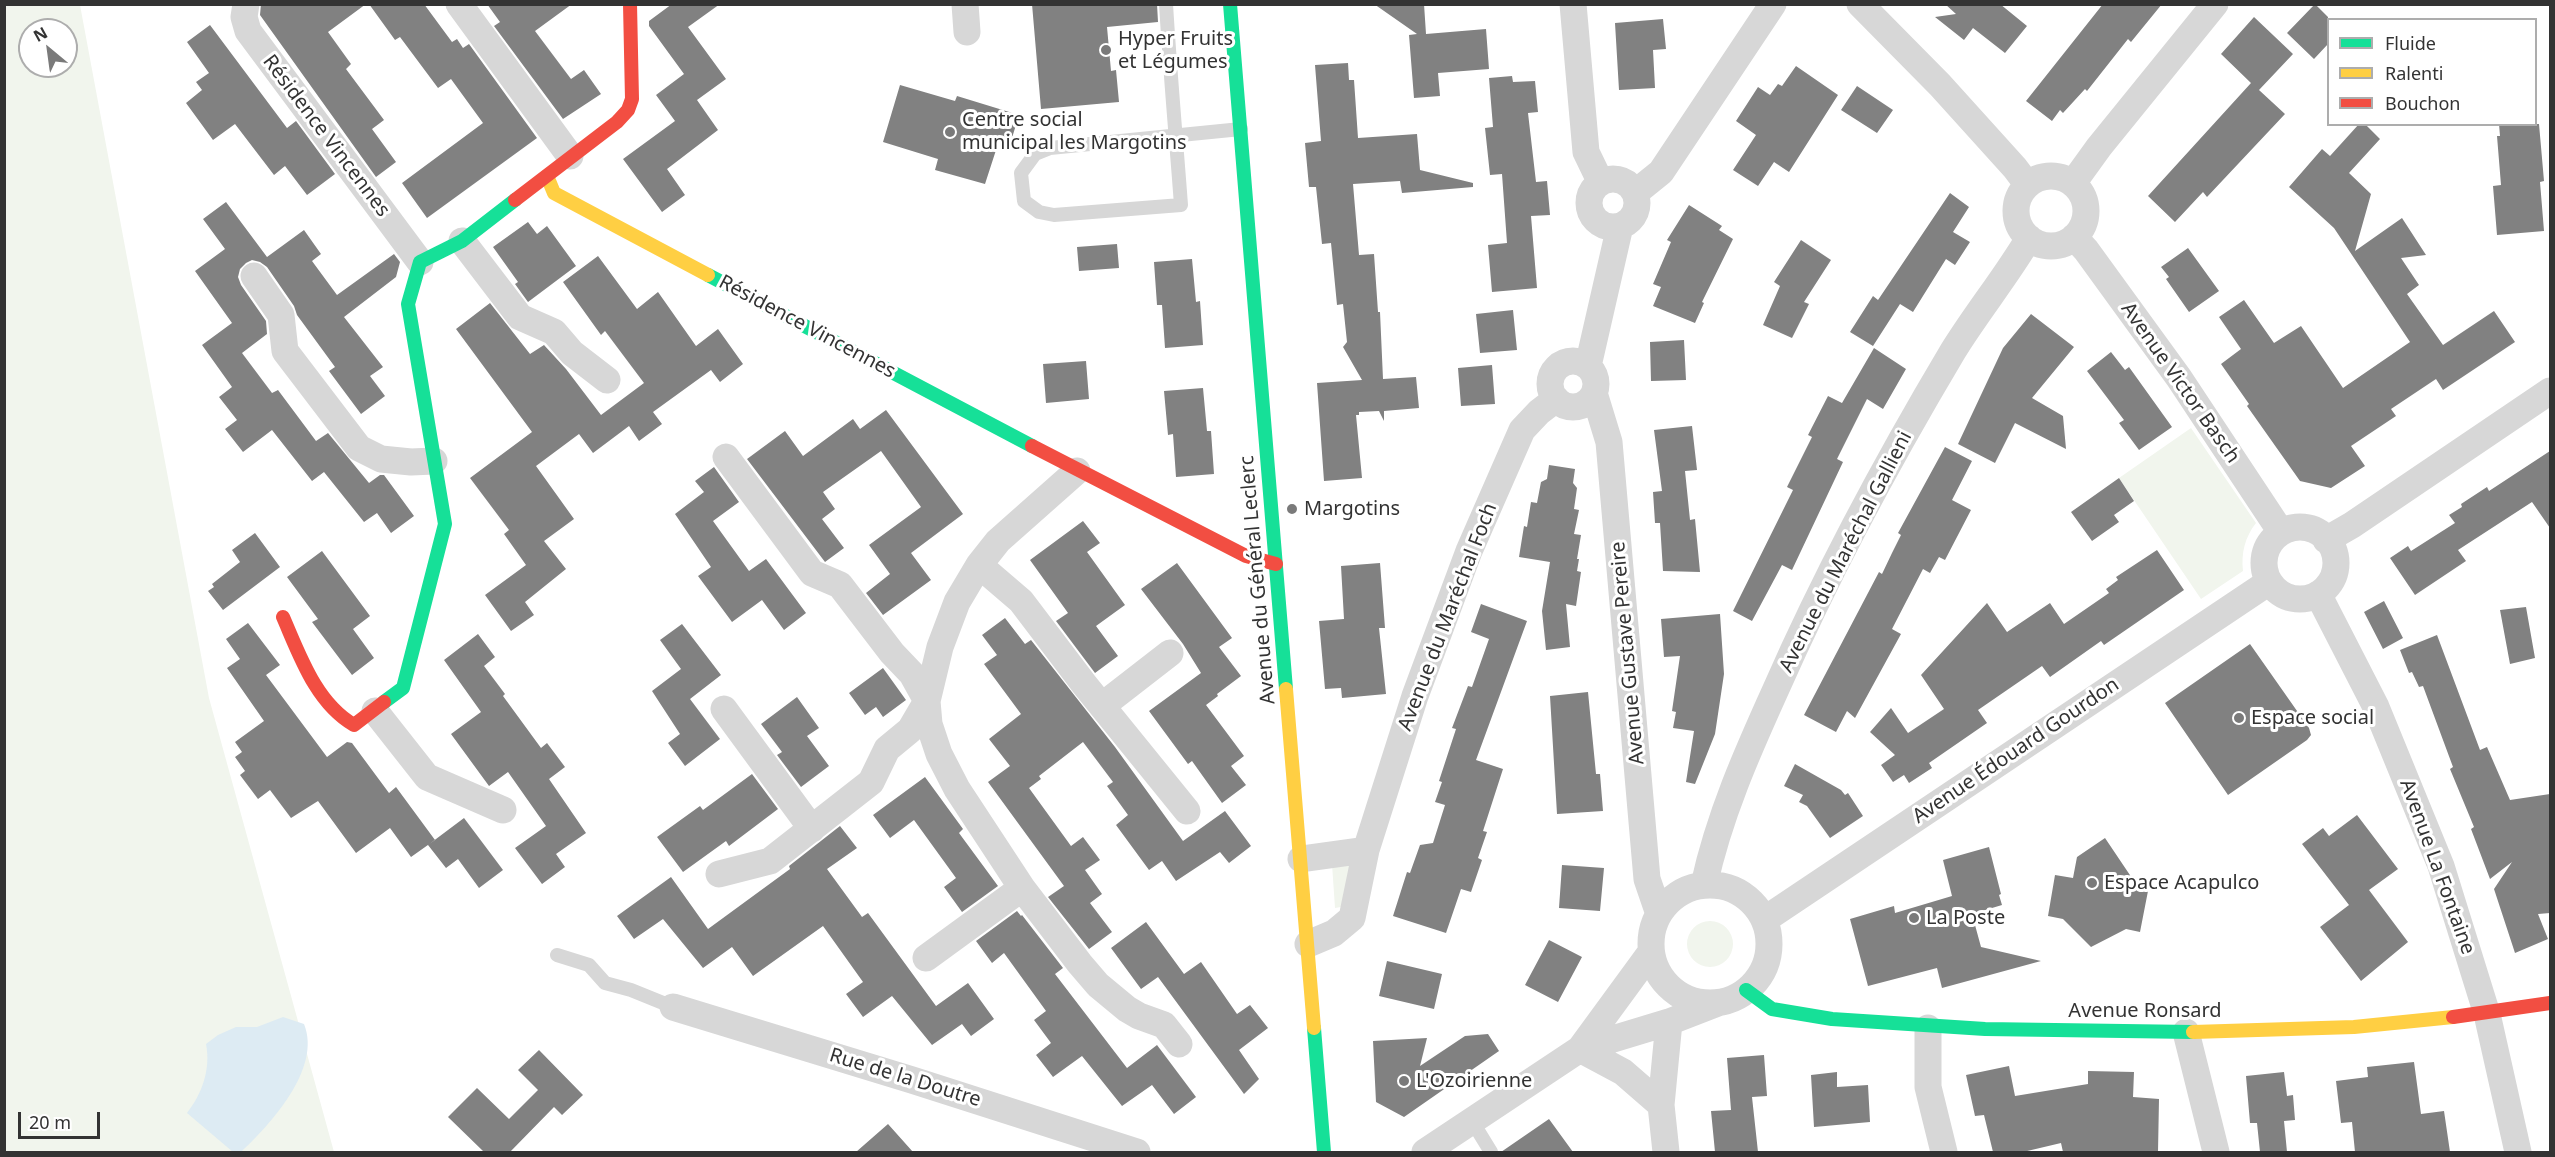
<!DOCTYPE html>
<html>
<head>
<meta charset="utf-8">
<style>
	body { margin:0 }
	#map { position:relative; width:2555px; height:1157px; overflow:hidden; background:#fff; font-family:"Noto Sans",sans-serif }
	canvas { display:block }
	.frame { position:absolute; inset:0; border:6px solid #333; pointer-events:none }
	.legend { position:absolute; left:2327px; top:18px; width:210px; height:108px; box-sizing:border-box; background:#fff; border:2px solid #adadad; margin:0; padding:8px 10px; list-style:none; font-size:18px; color:#333 }
	.legend li { display:flex; align-items:center; gap:12px; height:30px }
	.legend b { width:30px; border:2px solid #adadad }
	.north { position:absolute; left:18px; top:18px; width:60px; height:60px; box-sizing:border-box; background:#fff; border:2px solid #adadad; border-radius:50%; rotate:331deg; font-size:16px; font-weight:700; line-height:24px; text-align:center; color:#333 }
	.north::after { content:''; display:block; margin:auto; width:21px; height:27px; background:#7a7a7a; clip-path:polygon(50% 0,100% 100%,50% 72%,0 100%) }
	.scale { position:absolute; left:18px; top:1112px; width:82px; height:27px; box-sizing:border-box; border:3px solid #333; border-top:0; padding-left:8px; font-size:18px; line-height:21px; white-space:nowrap; color:#333; -webkit-text-stroke:4px #fff; paint-order:stroke }
</style>
</head>
<body>
<div id="map">
<canvas width="2555" height="1157"></canvas>
<div class="frame"></div>
<ul class="legend">
<li><b style="height:8px;background:#16e098"></b>Fluide</li>
<li><b style="height:8px;background:#ffcf43"></b>Ralenti</li>
<li><b style="height:8px;background:#f24e42"></b>Bouchon</li>
</ul>
<div class="north">N</div>
<div class="scale">20 m</div>
</div>
<script>
const c = document.querySelector('canvas').getContext('2d');
c.lineJoin = 'round';
function fill(path, color) { c.fillStyle = color; c.fill(path, 'evenodd'); }
function stroke(path, color, width, dash) { c.strokeStyle = color; c.lineWidth = width; c.lineCap = dash ? 'butt' : 'round'; c.setLineDash(dash || []); c.stroke(path); }
function drawText(font, color, halo, rows, align = 'center') {
  c.font = font + ' "Noto Sans",sans-serif'; c.lineWidth = 6; c.setLineDash([]); c.textBaseline = 'middle'; c.strokeStyle = halo; c.fillStyle = color; for (const [text, x, y, turn = 0] of rows) {
    c.save(); c.translate(x, y); c.rotate((+turn || 0) * Math.PI / 180); c.textAlign = isNaN(turn) ? turn : align; if (halo) c.strokeText(text, 0, 0); c.fillText(text, 0, 0); c.restore();
  }
}
const green = new Path2D(`
	M5,5H80L209,698L334,1152H5ZM30,30H66V66H30Z
	M2191,428L2256,523C2245,537 2241,553 2243,571L2201,599L2119,478Z
	M1332,864L1351,865L1341,907L1335,908Z
	M1687 944a23 23 0 1 1 46 0a23 23 0 1 1-46 0Z`);
const water = new Path2D(`
	M283,1017L304,1024C322,1068 271,1124 241,1152H233L187,1113C202,1094 211,1069 206,1044L218,1035L236,1027H257Z`);
const building = new Path2D(`
	M261,4H366L328,32L351,64L346,69L384,120L372,129L396,162L376,177L260,15Z
	M369,4H424L452,42L457,39L463,48L469,44L537,138L427,218L402,183L483,123L451,79L438,88L400,37L395,40Z
	M487,4H572L535,31L571,79L584,70L601,94L563,119L494,26L500,22Z
	M672,4H720L688,27L726,79L697,100L718,130L667,169L685,195L662,212L623,159L675,121L656,95L684,74L649,26V21Z
	M1032,4H1157L1158,22L1107,27L1111,71L1116,70L1119,102L1041,109Z
	M1374,4H1424L1426,34L1486,29L1489,69L1438,73L1440,96L1414,98L1409,35L1417,34Z
	M1945,4H2000L2027,26L2005,53L1973,28L1964,40L1935,17L1956,14Z
	M2103,4H2162L2131,42L2128,39L2087,91L2085,89L2063,113L2060,110L2052,121L2026,101Z
	M2315,4L2328,17V44L2314,59L2287,33Z
	M2254,17L2293,54L2259,90L2285,114L2207,197L2203,192L2175,222L2148,196L2251,83L2221,54Z
	M1663,19L1666,49L1653,50L1655,88L1619,90L1615,23Z
	M210,25L287,128L296,121L335,174L307,195L285,166L274,175L235,124L213,140L186,103L202,90L196,82L209,73L187,42Z
	M1348,63L1349,80H1354L1358,138L1417,134L1420,170L1473,183V187L1402,193L1400,181L1353,184L1359,255L1374,254L1378,312H1380L1383,379L1416,377L1419,408L1384,411V421L1379,411L1359,412V415H1356L1362,478L1324,481L1317,383L1362,380L1343,347L1347,342L1343,304L1337,305L1331,243L1322,244L1316,187H1309L1305,143L1321,141L1315,65Z
	M1796,66L1838,95L1789,172L1774,162L1758,186L1733,170L1756,135L1736,121L1758,87L1770,95L1778,84L1782,86Z
	M1512,76L1513,82L1535,81L1538,112L1528,113L1536,182L1547,181L1550,215L1531,216L1537,288L1492,292L1488,245L1507,243L1502,174L1490,175L1485,128L1493,127L1489,78Z
	M900,85L955,101L957,96L1019,115L1008,151L997,147L985,184L935,170L938,159L883,142Z
	M1857,86L1893,110L1877,133L1841,110Z
	M2359,124H2365L2380,139L2349,173L2371,194L2355,251L2402,218L2426,255L2401,258L2419,285L2407,294L2443,345L2494,311L2515,342L2443,390L2436,379L2391,409L2396,416L2351,446L2365,466L2331,488L2300,481L2247,406L2249,404L2221,364L2241,349L2219,317L2244,300L2274,343L2301,326L2343,388L2410,342L2334,228L2289,187L2322,149L2330,156Z
	M2499,124H2539L2544,181L2540,182L2544,231L2497,235L2493,186L2501,185L2497,136H2500Z
	M1950,193L1969,207L1953,232L1970,242L1955,265L1946,259L1913,312L1900,304L1873,346L1850,332L1873,296L1878,300Z
	M226,202L267,257L304,230L321,254L312,261L337,295L394,254L400,262L396,277L344,317L383,367L370,376L385,396L361,414L329,371L335,367L297,315L294,306L267,267L260,262L252,260L246,263L240,269L238,277L241,285L266,321L267,334L242,353L272,393L278,390L316,441L328,433L369,483L380,475H384L414,516L391,533L377,513L364,522L324,472L312,481L272,430L243,452L225,429L237,420L219,397L232,387L202,345L232,323L195,271L225,249L203,219Z
	M1689,205L1722,226L1719,230L1733,239L1702,302L1704,303L1695,323L1653,306L1661,287L1653,284L1671,242L1667,240Z
	M528,222L537,234L547,226L576,266L528,302L515,284L518,282L493,247Z
	M1801,240L1831,260L1804,302L1809,304L1792,338L1763,325L1780,286L1774,282Z
	M1117,244L1119,268L1079,271L1077,247Z
	M2188,248L2219,291L2189,312L2166,279L2169,277L2161,267Z
	M598,256L637,309L658,292L696,346L718,329L743,364L720,382L711,370L653,412L662,424L639,441L629,426L593,453L579,434L536,466L574,519L544,541L566,569L525,602L534,615L511,631L485,595L526,565L504,534L509,530L470,478L532,432L456,329L490,303L530,354L544,345L566,369L601,415L644,383L605,331L601,335L563,282Z
	M1192,259L1196,302L1200,301L1203,345L1165,348L1162,305H1157L1154,262Z
	M1513,310L1517,350L1480,353L1476,314Z
	M2031,314L2074,347L2032,398L2063,416L2066,449L2015,423L1995,463L1958,444L2003,348Z
	M1684,340L1686,380L1651,381L1650,342Z
	M1874,348L1906,369L1883,409L1867,399L1837,459L1843,462L1792,570L1782,565L1752,621L1733,611L1793,490L1787,487L1812,437L1808,435L1828,396L1842,403Z
	M2111,352L2125,370L2129,367L2172,427L2139,450L2119,423L2124,420L2087,371Z
	M1086,361L1089,399L1046,403L1043,364Z
	M1492,365L1495,404L1461,406L1458,368Z
	M1203,388L1207,431H1211L1214,474L1176,477L1173,434L1168,435L1164,391Z
	M886,410L963,514L911,553L931,580L883,615L866,593L890,574L869,545L921,507L881,451L823,492L835,509L822,519L844,548L825,562L747,459L785,431L803,456L853,419L860,429Z
	M1692,426L1697,470L1685,471L1690,520L1695,519L1700,572L1663,571L1660,523H1655L1653,492L1662,491L1654,430Z
	M1945,447L1972,461L1952,500L1971,510L1945,560L1939,557L1930,573L1923,569L1892,629L1901,634L1855,718L1847,711L1836,732L1804,715L1879,572L1882,574L1892,553L1901,535L1898,533Z
	M2550,451V528L2532,502L2458,550L2466,561L2415,595L2390,558L2408,546L2411,551L2455,523L2449,515L2462,507L2461,504L2487,487L2489,491Z
	M1549,465L1575,469L1573,483L1577,488L1574,509L1579,510L1574,534L1581,535L1577,559H1579L1577,571L1581,572L1576,606L1566,604L1570,647L1546,650L1542,611L1550,562L1519,557L1524,526L1527,527L1531,502L1537,503L1541,482L1547,479Z
	M714,467L739,502L713,521L749,571L766,559L806,613L784,630L762,600L732,622L698,576L711,567L675,514L704,492L695,481Z
	M2119,478L2134,501L2114,515L2119,522L2092,541L2071,512Z
	M1083,521L1100,543L1087,552L1125,605L1096,626L1118,656L1095,673L1056,621L1068,613L1030,560Z
	M255,533L280,567L223,610L208,591L214,587L212,584L240,562L232,550Z
	M2157,550L2184,590L2104,645L2101,641L2050,677L2042,666L1978,710L1987,723L1929,763L1932,768L1909,783L1904,775L1893,782L1881,765L1895,755L1870,732L1891,708L1908,733L1944,709L1921,675L1987,603L2007,632L2050,603L2064,624L2109,593L2106,589L2118,580L2116,577Z
	M322,551L370,616L353,629L374,658L352,675L312,622L318,619L287,577Z
	M1177,563L1232,638L1219,647L1241,676L1217,694L1218,696L1206,705L1244,756L1231,766L1246,785L1222,803L1192,761L1188,764L1149,711L1201,673L1183,644L1141,589Z
	M1380,563L1385,628H1379L1386,694L1342,698L1341,688L1325,689L1319,621L1344,619L1341,566Z
	M2384,601L2403,638L2383,649L2364,612Z
	M1481,604L1527,621L1476,760L1503,769L1483,831L1487,832L1478,858L1482,860L1471,892L1461,889L1446,933L1393,916L1407,872L1410,873L1420,845L1433,843L1445,805L1435,802L1442,782L1439,781L1456,729L1452,728L1468,686L1472,687L1489,639L1471,632Z
	M2526,607L2535,658L2510,664L2500,610Z
	M1720,614L1724,674L1715,734L1695,784L1686,782L1694,731L1673,728L1676,712L1672,711L1680,656L1664,657L1661,619Z
	M1005,618L1025,644L1031,640L1115,747L1183,841L1225,811L1251,846L1229,863L1220,852L1176,881L1162,861L1149,870L1116,825L1128,815L1107,786L1113,782L1083,742L1039,776L1041,779L1029,788L1071,846L1083,837L1100,860L1085,870L1102,894L1090,903L1112,932L1089,949L1048,897L1064,886L988,782L1010,766L989,739L1021,714L984,664L997,655L982,635Z
	M248,623L280,665L266,675L327,757L347,742L352,743L389,793L396,787L435,840L411,857L390,828L356,853L318,801L291,818L270,790L258,799L240,775L245,771L235,757L242,752L235,742L264,721L227,668L240,659L226,639Z
	M682,624L721,675L690,699L720,739L685,766L668,743L680,734L652,691L681,669L660,640Z
	M478,634L495,657L484,666L505,694L503,696L541,748L547,743L565,767L549,779L586,833L556,854L565,867L542,884L515,848L546,826L508,772L489,786L451,734L481,712L444,660Z
	M2437,635L2480,750L2487,747L2510,800L2550,794V913L2538,914L2548,939L2515,953L2494,889L2512,862L2490,879L2471,829L2474,827L2450,769L2453,767L2423,686L2419,687L2412,672L2409,673L2400,650Z
	M2250,644L2309,728L2311,735L2307,740L2228,795L2165,703Z
	M883,668L906,700L883,717L876,707L865,715L849,693Z
	M1588,692L1596,774H1600L1603,811L1557,814L1550,696Z
	M797,697L819,728L807,736L829,766L801,787L777,755L782,752L761,724Z
	M1795,764L1841,790L1845,795L1848,793L1863,816L1830,838L1807,806L1799,802L1803,795L1784,786Z
	M752,774L778,809L729,846L726,841L683,872L657,837L700,806L703,810Z
	M925,777L963,829L959,833L998,886L962,912L944,887L956,878L914,820L890,838L873,815Z
	M2357,815L2398,869L2369,890L2408,942L2361,981L2320,927L2349,905L2302,844L2323,828L2329,836Z
	M464,818L503,870L479,888L458,859L446,868L428,845Z
	M840,826L857,848L827,869L862,917L868,913L936,1006L968,983L994,1019L971,1036L962,1024L932,1045L892,996L863,1017L846,994L863,982L823,926L753,976L732,947L703,968L663,919L634,939L617,916L671,877L708,929L790,869L789,866Z
	M2105,838L2140,890L2148,891L2140,932L2126,929L2091,947L2063,919L2048,916L2055,875L2073,878L2077,857Z
	M1989,847L2001,894L1999,895L2002,905L1972,914L1981,947L2041,961L1942,988L1937,968L1868,986L1850,919L1894,906L1895,913L1952,896L1943,860Z
	M1562,865L1604,868L1600,911L1559,908Z
	M1017,911L1021,916L1022,915L1063,968L1055,974L1127,1068L1157,1045L1196,1097L1174,1114L1152,1085L1122,1106L1082,1056L1053,1077L1036,1055L1051,1043L1034,1020L1046,1011L1004,953L992,963L976,941Z
	M1146,922L1184,974L1201,962L1237,1014L1250,1005L1268,1028L1239,1050L1259,1079L1244,1094L1158,977L1141,989L1111,948Z
	M1549,940L1582,957L1558,1002L1525,985Z
	M1387,961L1442,974L1434,1009L1379,996Z
	M1488,1034L1499,1051L1404,1117L1376,1102L1373,1041L1427,1038L1420,1066L1465,1036Z
	M539,1050L583,1095L562,1115L554,1107L510,1152H484L448,1117L477,1088L509,1119L538,1090L518,1070Z
	M1764,1055L1767,1096L1752,1097L1758,1152H1715L1711,1111L1731,1110L1727,1058Z
	M2414,1062L2421,1114L2444,1111L2450,1152H2355L2352,1122L2341,1123L2336,1081L2368,1077L2367,1067Z
	M2009,1066L2015,1096L2088,1084V1071L2134,1072L2133,1097L2159,1099L2158,1152H2063L2061,1143L2023,1152H1993L1984,1115L1975,1116L1966,1075Z
	M1837,1072V1087L1868,1085L1870,1122L1814,1127L1811,1075Z
	M2284,1072L2287,1096L2293,1095L2295,1120L2284,1121L2287,1152H2260L2257,1123H2250L2246,1076Z
	M1549,1119L1573,1152H1501Z
	M888,1124L913,1152H856Z`);
const lane = new Path2D(`
	M1166,4C1170,71 1176,138 1181,205L1054,215L1039,212L1024,201L1021,173L1035,154L1050,148L1241,129
	M557,955L589,965L605,983L631,990L673,1007
	M1472,1121L1491,1152`);
const street = new Path2D(`
	M246,4L244,17L248,31L420,262
	M459,4L570,156
	M965,4L967,32
	M1573,4L1586,152L1600,181
	M1860,4L1940,85L2015,168L2027,184
	M2016 211a35 35 0 1 1 70 0a35 35 0 1 1-70 0Z
	M1589 203a24 24 0 1 1 48 0a24 24 0 1 1-48 0Z
	M2073,183L2099,147L2215,4
	M1635,193L1661,172L1773,4
	M2074,237L2086,250L2179,378L2281,532
	M462,241L520,317L554,332L572,353L607,380
	M254,276L281,315L285,351L359,448L381,459L411,462L434,461
	M1550 384a23 23 0 1 1 46 0a23 23 0 1 1-46 0Z
	M1588,366L1620,226
	M1594,393L1609,442L1647,879L1659,914
	M726,457L812,573L840,585L892,653L912,674L927,701L929,724L939,754L957,789L1022,888L1080,964L1098,985L1127,1009L1139,1016L1164,1025L1179,1044
	M2264 563a36 36 0 1 1 72 0a36 36 0 1 1-72 0Z
	M2326,540L2352,525L2550,391
	M979,565L1021,601L1084,684L1187,811
	M2318,594L2376,707L2441,866L2487,1014L2518,1152
	M1103,705L1170,653
	M724,709L812,829
	M375,711L427,777L503,810
	M1301,859L1366,850
	M719,874L770,861L871,782L887,749L910,730L927,701L940,647L957,602L979,565L998,541L1077,471
	M1704,885C1719,816 1747,753 1776,689C1827,573 1888,460 1953,351C1977,312 2006,277 2029,238
	M1651 944a59 59 0 1 1 118 0a59 59 0 1 1-118 0Z
	M1764,920L2269,582
	M1308,944L1334,933L1352,918L1366,850L1415,696L1469,551L1522,430L1539,412L1556,399
	M926,958L1022,888
	M673,1007L912,1080L1137,1152
	M1928,1028V1087L1944,1152
	M2186,1032L2216,1152
	M1580,1049L1651,952
	M1580,1049L1623,1072L1661,1105
	M1425,1152L1580,1049L1669,1022L1718,1003
	M1666,1152L1661,1105L1669,1022`);
const fast = new Path2D(`
	M1230,4L1286,689
	M708,275L1032,446
	M384,702L403,688L445,524L408,304L420,262L462,241L515,200
	M1746,990L1772,1009L1832,1019L1985,1029L2193,1032
	M1314,1028L1324,1152`);
const slow = new Path2D(`
	M547,176L554,193L708,275
	M1286,689L1314,1028
	M2193,1032L2354,1027L2453,1017`);
const jam = new Path2D(`
	M515,200L617,122L628,110L632,99L630,4
	M1032,446L1246,556L1276,564
	M283,617C300,656 316,703 354,725L384,702
	M2453,1017L2550,1003`);
const markers = [
	[1106,50,6,"#7a7a7a"],
	[950,132,6,"#7a7a7a"],
	[1292,509,6,"#7a7a7a"],
	[2239,718,6,"#7a7a7a"],
	[2092,883,6,"#7a7a7a"],
	[1914,918,6,"#7a7a7a"],
	[1404,1081,6,"#7a7a7a"]
];
const poiNames = [
	["Hyper Fruits",1118,39],
	["et Légumes",1118,62],
	["Centre social",962,120],
	["municipal les Margotins",962,143],
	["Margotins",1304,509],
	["Espace social",2251,718],
	["Espace Acapulco",2104,883],
	["La Poste",1926,918],
	["L'Ozoirienne",1416,1081]
];
const streetNames = [
	["Résidence Vincennes",326,136,53],
	["Résidence Vincennes",807,327,28],
	["Avenue Victor Basch",2180,383,55],
	["Avenue du Maréchal Gallieni",1846,552,-63],
	["Avenue du Général Leclerc",1258,580,-95],
	["Avenue du Maréchal Foch",1448,617,-69],
	["Avenue Gustave Pereire",1628,653,-95],
	["Avenue Édouard Gourdon",2016,751,-34],
	["Avenue La Fontaine",2437,867,70],
	["Avenue Ronsard",2145,1011],
	["Rue de la Doutre",905,1078,17]
];
fill(green, '#f1f5ed');
fill(water, '#ddebf3');
fill(building, '#818181');
stroke(lane, '#d7d7d7', 14);
stroke(street, '#d7d7d7', 27);
stroke(fast, '#16e098', 14);
stroke(slow, '#ffcf43', 14);
stroke(jam, '#f24e42', 14);
for (const [x, y, r, color] of markers) { const dot = new Path2D(); dot.arc(x, y, r, 0, 2 * Math.PI); c.fillStyle = color; c.fill(dot); stroke(dot, '#fff', 2); }
drawText('20px', '#333', '#fff', poiNames, 'left');
drawText('20px', '#333', '#fff', streetNames);
</script>
</body>
</html>
